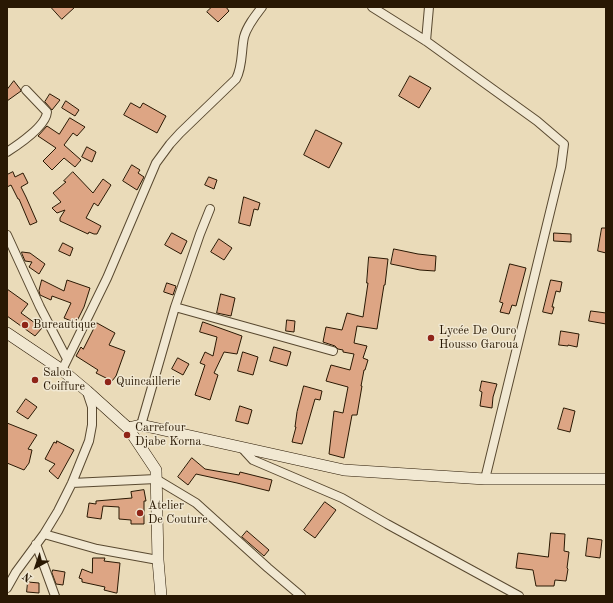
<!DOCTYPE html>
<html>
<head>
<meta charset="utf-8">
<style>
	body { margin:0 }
	#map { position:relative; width:613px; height:603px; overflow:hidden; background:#eadbb9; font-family:"Old Standard TT",serif }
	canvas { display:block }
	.frame { position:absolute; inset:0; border:8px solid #291803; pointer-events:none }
	.north { position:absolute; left:16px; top:547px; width:40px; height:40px; -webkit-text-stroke:3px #f1e8d2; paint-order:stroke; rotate:220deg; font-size:11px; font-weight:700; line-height:16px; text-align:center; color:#291803 }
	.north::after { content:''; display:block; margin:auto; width:14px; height:18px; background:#291803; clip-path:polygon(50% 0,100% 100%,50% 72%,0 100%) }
</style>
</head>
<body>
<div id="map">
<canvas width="613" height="603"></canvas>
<div class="frame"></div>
<div class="north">N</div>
</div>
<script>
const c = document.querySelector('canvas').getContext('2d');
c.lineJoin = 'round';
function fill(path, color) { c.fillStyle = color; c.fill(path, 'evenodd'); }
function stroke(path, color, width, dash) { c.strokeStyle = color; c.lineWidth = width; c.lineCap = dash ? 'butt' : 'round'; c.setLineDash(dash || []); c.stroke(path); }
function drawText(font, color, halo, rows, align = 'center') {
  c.font = font + ' "Old Standard TT",serif'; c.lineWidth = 3; c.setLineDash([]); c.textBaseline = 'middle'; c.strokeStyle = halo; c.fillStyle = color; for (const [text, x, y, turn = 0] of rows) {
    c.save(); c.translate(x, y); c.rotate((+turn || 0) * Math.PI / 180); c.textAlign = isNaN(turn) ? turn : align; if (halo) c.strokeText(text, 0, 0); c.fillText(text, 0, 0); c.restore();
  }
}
const building = new Path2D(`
	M51,7H75L62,19Z
	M212,7H226L229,11L218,22L207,12Z
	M410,76L431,88L419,108L399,96Z
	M14,81L21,90V91L7,101V90Z
	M50,94L60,100L52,110L45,102Z
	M66,101L79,110L75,116L62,108Z
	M131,103L140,108L143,103L166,116L157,133L124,115Z
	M70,118L85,127L77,136L73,133L64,145L81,160L75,167L64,158L52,170L43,161L56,148L38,136L47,126L59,134Z
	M316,130L342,143L329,168L304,155Z
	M87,147L96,152L92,162L82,157Z
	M132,165L140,170L138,173L144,177L137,190L123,181Z
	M13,172L15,177L23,173L28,183L21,187L26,197L37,222L30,225L19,199H18L11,185L7,187V175Z
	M73,172L93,193L103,179L111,185L98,206L94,203L86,218L101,226L97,234H94L89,232L88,234L60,221V218L65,210L57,213L52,208L61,202L53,193L66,182L64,181Z
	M209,177L217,180L214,189L205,185Z
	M244,197L260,203L258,210L254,209L250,226L239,223Z
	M602,228H606V253L598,251Z
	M172,233L187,241L181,254L165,245Z
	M554,233L571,234V242L554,241Z
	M219,239L232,248L224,260L211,252Z
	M63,243L73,248L70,256L59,251Z
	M394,249L418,254L436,256L435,271L420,270L391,264Z
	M22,252L30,253L45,264L39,274L29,267L32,262L25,261L22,254Z
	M369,257L388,259L385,285H384L377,329L357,326L354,343L367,346L363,358L368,360L365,370H364L361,386H362L357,415H352L344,458L329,454L334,411L343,413L348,387L326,381L331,365L350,370L354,354L343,352V350L338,349L335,346L323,342L326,327L342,330L347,313L363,317L368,283H367Z
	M510,264L526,268L516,306L512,305L509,314L500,312L503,303L500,302Z
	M42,280L64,291L67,280L90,288L84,307L76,323L64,318L71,303L52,296L51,300L40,295L39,291Z
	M551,280L562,282L560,292L556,291L552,307H554L552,314L543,312Z
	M167,283L176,286L173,295L164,292Z
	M7,289L28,304L21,313L42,328L35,336L7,316Z
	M221,294L235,298L231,316L217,313Z
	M591,311L606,313V324L589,321Z
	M287,320L295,321L294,332L286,331Z
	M203,322L242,336L237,354L224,352L214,373L218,375L210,400L195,395L205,365L200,363L205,352L213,356L217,337L200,332Z
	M97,323L115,333L109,345L125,351L116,376L112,381L96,373L98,370L76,356L81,347L83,349Z
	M561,331L579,334L577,347L568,345V346L559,345Z
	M274,347L291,352L287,366L270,361Z
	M243,352L258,357L253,375L238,371Z
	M178,358L189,364L183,375L172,369Z
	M482,381L497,384L493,397L492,408L480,406L482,392L480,391Z
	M304,386L322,391L320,400L315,399L302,444L292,442L296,427H295L297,412Z
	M26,399L37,407L28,419L17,412Z
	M240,406L252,410L248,424L236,421Z
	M564,408L575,411L570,432L558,429Z
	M7,423L37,435L28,449L32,450L29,463L24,470L7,463Z
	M57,441L74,450L58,479L49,471L55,464L45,459L54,442L56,443Z
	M192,458L205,469L239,475L240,472L272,480L269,491L237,483L196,474L188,485L178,477Z
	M144,490L146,501H144V524H131V520L119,519V507L103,506L101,519L87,517L89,503L96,504V501L132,498L131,492Z
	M325,502L336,510L315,538L304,530Z
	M247,531L269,550L264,556L242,537Z
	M551,533L565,534L564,551L569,552L567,568L568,569L566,581L555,580L554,586H536L533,570L516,568L518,553L548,557Z
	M588,538L602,540L600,558L586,556Z
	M93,558H105L104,561L120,563L117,593H116L104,590L105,587L82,582V579L79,578L82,569L92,573Z
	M53,570L65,572L63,585L56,584L52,573Z
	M28,582L39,583V593L27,592Z`);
const street = new Path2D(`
	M372,7L426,41L537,121L564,144L561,167L485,479
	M426,41L429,7
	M7,152C18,145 46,126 47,112L26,90
	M7,235L40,307L67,359
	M175,307L333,351
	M62,370L107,278L156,163L170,144L180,133L236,79C243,66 241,51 244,37C247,26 255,16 262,7
	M141,425L175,307L200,234L210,209
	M242,448L253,460L342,498L387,524L519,596
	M72,483L156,479L196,503L268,568L301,596
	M44,534L97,549L158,560
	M36,544L55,596
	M7,588L16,572L44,534L58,511L72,483L89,441L92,425V407L87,392`);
const secondary = new Path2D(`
	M7,333L62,370L87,391L128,428L156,470L158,560L161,596
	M128,428L141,425L344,470L485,479H606`);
const markers = [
	[25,325,4,"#8f2418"],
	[431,338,4,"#8f2418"],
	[35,380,4,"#8f2418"],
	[108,382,4,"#8f2418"],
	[127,435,4,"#8f2418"],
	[140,513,4,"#8f2418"]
];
const poiNames = [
	["Bureautique",33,325],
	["Lycée De Ouro",439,331],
	["Housso Garoua",439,345],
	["Salon",43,373],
	["Coiffure",43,387],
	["Quincaillerie",116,382],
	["Carrefour",135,428],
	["Djabe Korna",135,442],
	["Atelier",148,506],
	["De Couture",148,520]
];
fill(building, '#dda584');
stroke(building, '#291803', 1);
stroke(street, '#594930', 10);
stroke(secondary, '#291803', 12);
stroke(street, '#f1e8d2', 8);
stroke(secondary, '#f1e8d2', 11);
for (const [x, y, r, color] of markers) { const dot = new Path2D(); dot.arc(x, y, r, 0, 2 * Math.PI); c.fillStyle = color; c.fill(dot); stroke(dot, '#f1e8d2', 1.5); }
drawText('12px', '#291803', '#f1e8d2', poiNames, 'left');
</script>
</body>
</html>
